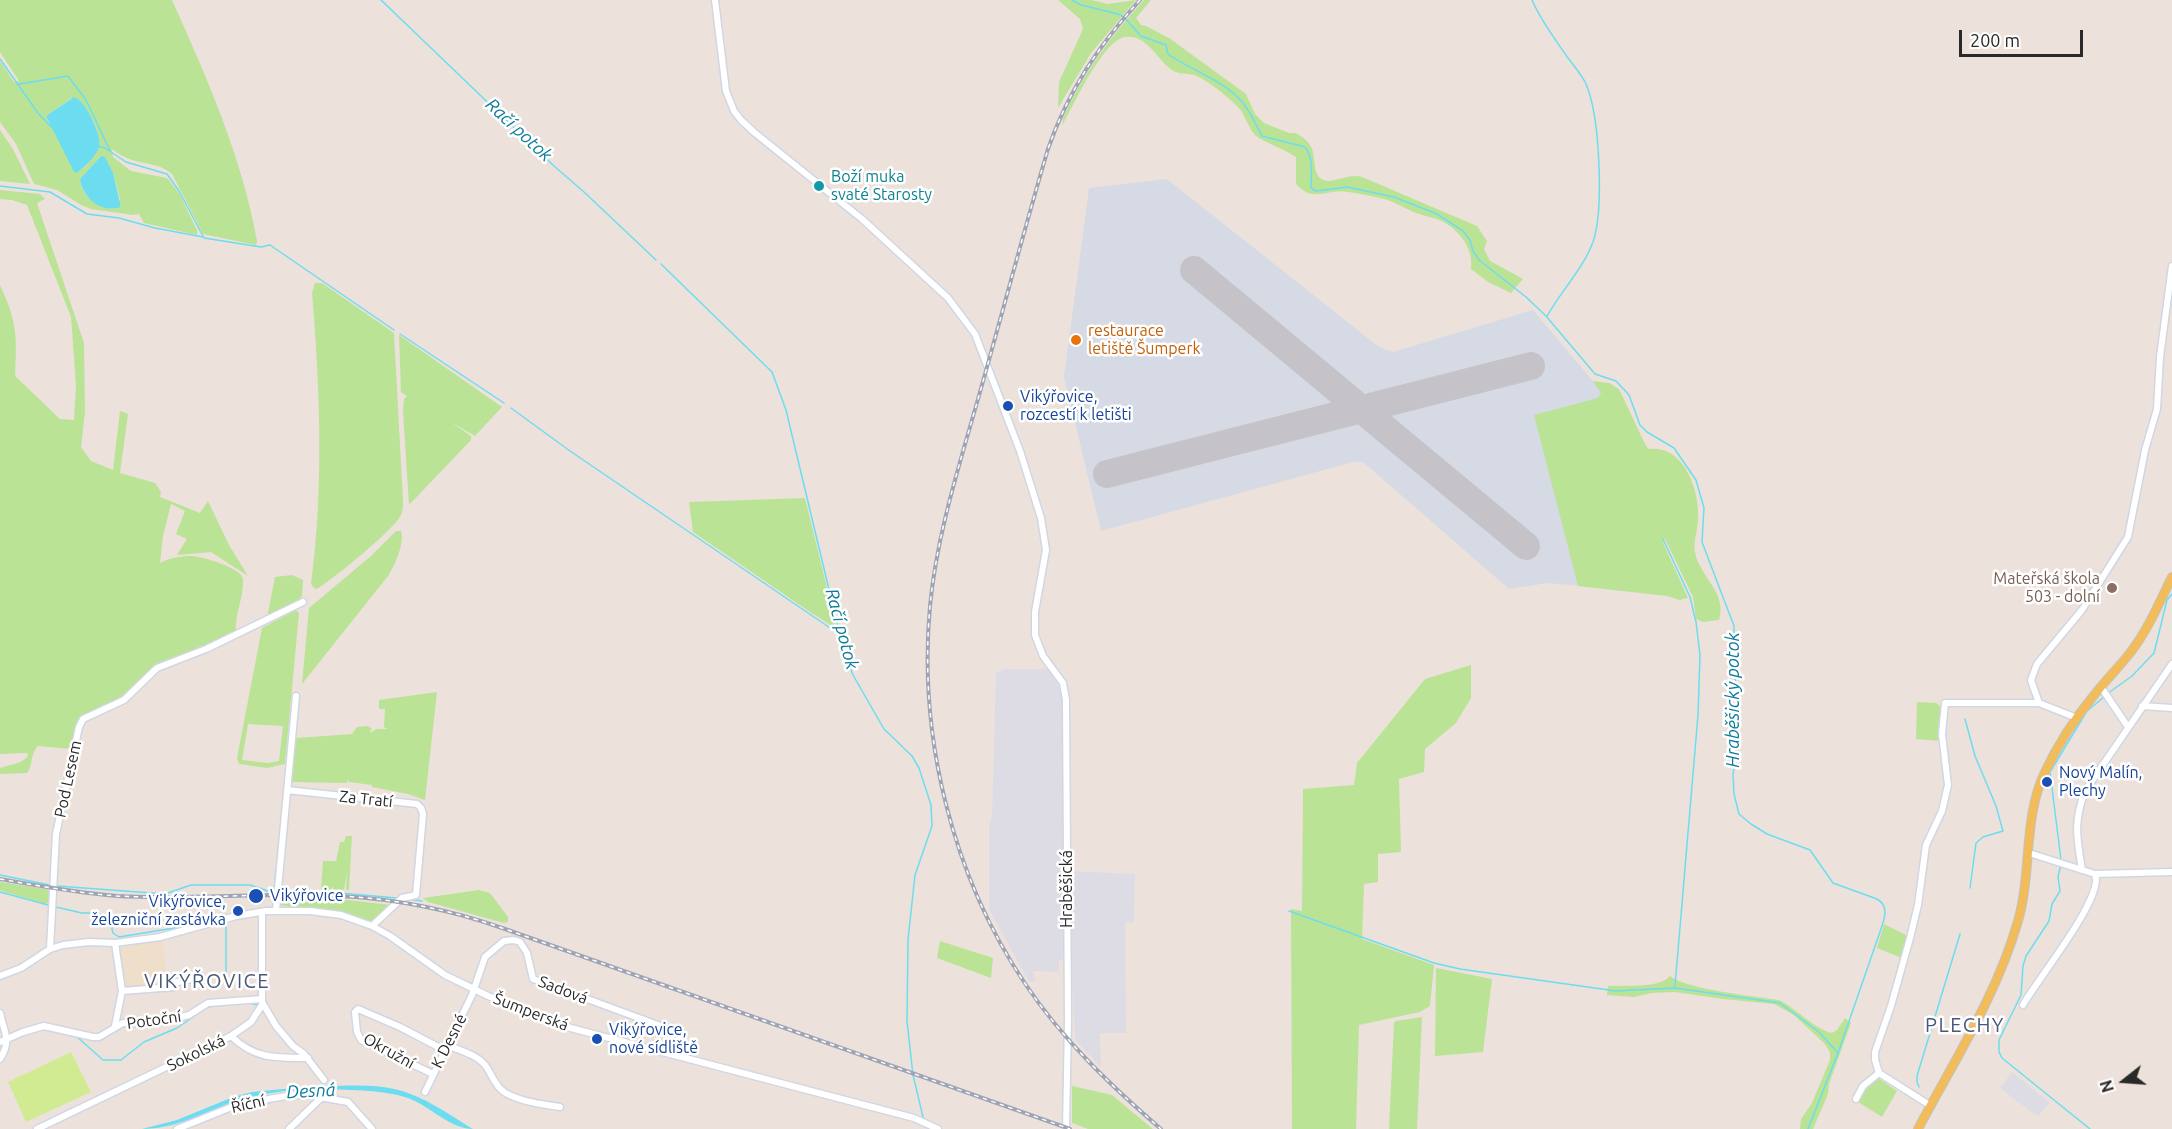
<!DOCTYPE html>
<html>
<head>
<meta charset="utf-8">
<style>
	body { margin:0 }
	#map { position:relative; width:2172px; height:1129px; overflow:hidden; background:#ece2db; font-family:Ubuntu,sans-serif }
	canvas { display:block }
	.north { position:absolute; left:2094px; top:1051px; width:60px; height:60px; -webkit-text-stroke:4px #fff; paint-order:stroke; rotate:253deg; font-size:16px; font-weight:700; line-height:24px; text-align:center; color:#292929 }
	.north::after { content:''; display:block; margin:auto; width:21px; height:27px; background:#292929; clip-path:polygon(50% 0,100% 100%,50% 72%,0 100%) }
	.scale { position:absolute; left:1959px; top:30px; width:124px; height:27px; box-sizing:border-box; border:3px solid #292929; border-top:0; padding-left:8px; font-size:18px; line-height:21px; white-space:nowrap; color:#292929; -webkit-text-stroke:4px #fff; paint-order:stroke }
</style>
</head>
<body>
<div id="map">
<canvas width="2172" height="1129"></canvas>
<div class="north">N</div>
<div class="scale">200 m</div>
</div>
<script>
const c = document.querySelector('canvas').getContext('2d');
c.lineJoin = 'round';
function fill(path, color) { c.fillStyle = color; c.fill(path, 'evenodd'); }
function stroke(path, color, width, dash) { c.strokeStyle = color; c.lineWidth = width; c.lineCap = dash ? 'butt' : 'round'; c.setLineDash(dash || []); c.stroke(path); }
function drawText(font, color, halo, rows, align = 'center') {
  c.font = font + ' Ubuntu,sans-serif'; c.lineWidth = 5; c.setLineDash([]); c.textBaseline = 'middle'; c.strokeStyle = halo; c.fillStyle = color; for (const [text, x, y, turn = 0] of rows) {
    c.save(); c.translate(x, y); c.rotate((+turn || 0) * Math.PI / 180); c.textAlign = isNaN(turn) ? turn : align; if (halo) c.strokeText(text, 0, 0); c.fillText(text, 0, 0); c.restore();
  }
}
const industrial = new Path2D(`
	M1006,669H1046L1050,671L1059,687L1063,702L1065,958L1059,961V972L1035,971L1033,972L1036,980L1029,982L989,909V825L992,816L996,672Z
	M1071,871L1135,874L1134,922L1125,923L1126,1033H1100L1101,1067L1075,1040L1072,971Z
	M2012,1072L2050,1103L2039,1115L2034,1114L2000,1088Z`);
const education = new Path2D(`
	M163,938L166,986L124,988L118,946Z`);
const airport = new Path2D(`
	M1167,179L1379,347L1393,352L1533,310L1613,405L1678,595L1548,583L1509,589L1363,462H1353L1101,531L1064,377L1089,188Z`);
const green = new Path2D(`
	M0,0H172C207,78 242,157 257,241L256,245L203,234L172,174C159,162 140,165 125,157C120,155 116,152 112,149L113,157L131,171L167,178L179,193L197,230V235L144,223L139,214L133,215L91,209L81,205L57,190L34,184L16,144L0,122V61L14,82L19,81L0,52ZM72,98C102,117 109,154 76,173L46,116ZM101,156L113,173L120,199L113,209C96,206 82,198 80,179Z
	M1058,0H1091L1108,4L1136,0L1091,53L1058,108L1059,82L1083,29L1080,19Z
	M1144,0H1151L1136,18L1141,25L1146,26L1169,38L1246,94L1255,114L1264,123L1289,133H1296C1301,136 1307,140 1310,145C1317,155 1311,176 1324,180C1334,184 1348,173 1362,177L1477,226L1487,241L1484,249L1490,261L1523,279L1511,293L1488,282L1471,269C1474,247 1457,227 1437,219C1431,217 1424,216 1419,214C1410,211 1402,206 1393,202C1380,197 1362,194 1348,192C1327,188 1314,204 1296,184V157C1284,149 1271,145 1259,138C1249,132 1246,116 1239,108C1228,97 1208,80 1194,75C1187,73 1179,75 1172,70C1157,60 1147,34 1125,37C1102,41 1073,107 1062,126L1063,118C1083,73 1111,36 1144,0Z
	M0,130L13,149L30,184L0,181Z
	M0,190L40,194L45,199L37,203L84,343L85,412L81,447L91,461L113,470L120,411L128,414L120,473L155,483L161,492L160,497L200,513L208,501L229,545L248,576L211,552L177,555L187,539L176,534L185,511L171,504L163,536L160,563C169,558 180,556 191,556C201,556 242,568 243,579C244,598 234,615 236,634L157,665L120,700L84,716L71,749L38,746C29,756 34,764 27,773L0,774V768L21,762L28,756L27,753L0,754V285C17,322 17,335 15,376L60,419L74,420L76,385L71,317L27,205L12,200L0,199Z
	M315,283H322L394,333L403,501C403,505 403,511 401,515C394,530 333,579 317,589L314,588L311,584C324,489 320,388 312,293Z
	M399,335L502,407L475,436L451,422L471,436V440L409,505L403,412L404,399L407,396L401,392Z
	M1593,381L1609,383L1619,389L1646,446L1649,449C1684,444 1700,491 1698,519C1698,529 1693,542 1695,552C1699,576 1728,593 1719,620L1703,622L1696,619L1693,597L1665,539L1663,541L1665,547L1688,598L1680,600L1667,596L1578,586L1534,415L1598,398L1601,393Z
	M805,498L832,608L835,623L832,626L807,610L693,532L689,502Z
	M396,531H401C405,543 395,565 388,576L302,684L309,608L371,556Z
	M292,575L303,580L302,596L295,603L267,618L275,577Z
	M296,610L299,613L285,764L267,768L239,764L237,758L262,628ZM248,724L283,726L279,761L268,763L242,760Z
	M1471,665V698L1456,723L1425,749L1424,772L1399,779L1401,852L1378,854V882L1364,884L1362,939L1434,965L1430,1006L1420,1012L1359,1025L1356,1129H1292L1291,909L1302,911L1303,789L1354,785L1357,763L1425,679Z
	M437,692L425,800L408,794L372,787V785L349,782L348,779L347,783L292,782L296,738L352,734L357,727L368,726L372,729L370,731L371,733L376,729H388L384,727L385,709H379V700Z
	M1917,702L1936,703L1942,708L1941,741L1916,739Z
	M346,836H352L349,890H346L347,872L344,890L333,889V887L330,890H321L323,861H336L340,842H344Z
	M0,882L47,889L51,894L50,902L46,904L5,892L0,890Z
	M479,890L490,893L508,917V922L504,923L428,902L423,898Z
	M312,896L391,905L371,922L344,912L278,905L279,897Z
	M1884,924L1908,936L1902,958L1877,948Z
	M940,941L993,958L991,978L937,958Z
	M1436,968L1492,979L1483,1052L1435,1056Z
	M1670,976C1688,990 1754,996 1779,1000C1798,1009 1812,1028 1832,1033L1837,1030L1845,1018L1851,1023L1829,1084L1828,1094L1813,1129H1800L1801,1119L1812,1103L1830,1060V1052L1824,1043L1794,1015L1774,1004L1723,999L1675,992L1652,993L1634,997L1607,995L1608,986C1624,985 1659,989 1670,976Z
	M1422,1017L1417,1129H1389L1394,1023L1396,1021Z
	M1878,1078L1897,1091L1882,1117L1858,1102L1866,1088Z
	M1072,1086L1112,1095L1153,1129H1088L1072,1123Z`);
const pitch = new Path2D(`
	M71,1052L91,1092L26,1122L8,1082Z`);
const water = new Path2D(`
	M74,97C86,101 102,135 99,147C97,156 84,167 77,173L74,172L46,116Z
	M101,156L105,157L113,173L120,203V207C101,214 82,197 80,179Z
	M314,1086C340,1087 369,1083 394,1089C423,1095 448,1114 473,1129C450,1129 430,1106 408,1098C382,1089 344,1090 316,1089C289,1089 259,1094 234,1102C204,1113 175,1129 142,1129L177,1120L233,1097L252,1092Z`);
const stream = new Path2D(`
	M381,0L554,166L584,192L656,260
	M1072,0L1081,5L1118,14L1124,17L1141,36L1166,45L1168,54C1192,71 1224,80 1243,103C1251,113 1256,125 1262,136L1305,147C1314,158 1311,175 1311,188L1316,191L1347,187L1394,197L1437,214L1463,231L1470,240L1473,251L1479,260L1526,297L1546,316L1595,374L1616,381L1629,395L1640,425L1647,432L1674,448L1696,480L1704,508L1702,542L1734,626L1737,747L1733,775L1734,794L1739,814L1751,824L1767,834L1810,850L1833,883L1877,899C1889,906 1885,917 1881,929L1838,1053L1808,1129
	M1532,0C1541,21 1555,39 1568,58C1574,66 1582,75 1586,84C1600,116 1604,209 1593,242C1583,269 1561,291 1547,316
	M0,59L38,113L54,130
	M19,84L68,76L86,100L110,151
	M98,146L105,148L126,162L167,174L179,191L204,238L261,247L270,245L394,330
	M0,186L50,192L87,214L119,218L155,228L203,237
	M661,264L772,372L786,410L843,648L853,675L884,729L912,756L919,768L931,805L932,826L915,875L908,940L907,1021L913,1075L924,1121
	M400,334L504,403
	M511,408L570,451L839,634
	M1663,539L1690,597L1696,622L1700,655L1698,715L1675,986
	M2107,694L2132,676L2154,653L2167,600L2172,594
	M1965,719L1975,756L1996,806L2003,831L1983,837L1976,843L1970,888
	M2061,860L2050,772L2087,711L2104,697
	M277,864L286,771
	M2061,864L2058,877L2060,891L2052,904L2049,921L2026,956L2023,966L2021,995L1999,1040V1052L2002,1058L2090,1129
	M0,875L50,885
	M57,886L165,894L191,885H250L274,893
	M0,892L48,905
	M274,892L276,869
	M281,893H340L397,898
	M408,899L422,901
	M56,907L82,913H96L109,917L113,933L119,937L186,926L221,915
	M1289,911L1434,963L1460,969L1616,991L1675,988L1780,1003L1819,1032L1838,1053
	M226,985V923
	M249,1003L258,1005
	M207,1007L223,1005
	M262,1008L269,1019
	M76,1036L103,1060H121L144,1042L177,1028L203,1010
	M311,1058L317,1066
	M1919,1087L1917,1082V1076L1960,934`);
const runway = new Path2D(`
	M1194,270L1526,546
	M1107,474L1531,366`);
const minor = new Path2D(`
	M715,0L726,91L734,111L741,120L755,133L862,219L948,298L975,334L1020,451L1041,518L1046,550L1035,612V635L1043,656L1063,683L1066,700L1068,1020L1066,1129
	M2101,687L2128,727
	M2039,703L2031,680L2037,664L2082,610L2128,537L2145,450L2157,409L2160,357L2172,266
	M2142,706L2172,708
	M287,790L417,804L421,808L423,814L416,895L402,898L372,926
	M2029,853L2095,874L2172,872
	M2082,870C2077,838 2073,823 2085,791L2172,664
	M276,910L296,696
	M115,943L122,991L174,987
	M50,949L56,834L79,727L83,719L124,700L157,668L206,649L303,602
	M0,976L21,968L50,949L63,945L89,942L115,943L160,937L236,916L266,911H310L341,915L372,926L390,936L445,975L515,1009L567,1027L914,1118L938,1129
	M168,988L173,983L192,979
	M262,1002L276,1026L293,1046L304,1054L324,1080
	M2023,1005C2036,981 2105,897 2095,874
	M0,1013C4,1033 12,1040 0,1059
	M115,1026L122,991
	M231,1036C254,1059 276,1058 308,1058
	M0,1042L23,1032L44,1026L93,1037H99L123,1023H148L177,1018L189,1015L208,1003L262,999
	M447,1045C459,1050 477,1055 485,1065C492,1074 494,1085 504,1092C520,1102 542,1104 560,1107
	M433,1074L361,1040L357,1032L355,1012L358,1009L400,1027L444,1050
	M425,1092L472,995L485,957L504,941L514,940L520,942L527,953L533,979L677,1032L682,1042L679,1056
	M1856,1099L1863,1086L1879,1073
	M1931,1106L1879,1073L1875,1060V1052L1891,1006L1910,938L1918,905L1926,845L1942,811L1948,785L1942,734L1945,703H2039L2077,718
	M37,1129L231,1036L251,1022L262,1005V912
	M177,1129L239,1104L292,1095H308L348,1102L372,1129
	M289,1129L323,1096`);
const major = new Path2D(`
	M1918,1129C1954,1061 1997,995 2018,921C2032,873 2023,820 2044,774C2057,746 2075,718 2095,694C2106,680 2119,667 2130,653C2148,630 2159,603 2172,577`);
const rail = new Path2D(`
	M1140,0C1099,45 1068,91 1048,149C1024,230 1003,311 980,392C960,463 937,533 930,606C918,736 952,876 1026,985C1063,1040 1111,1086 1161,1129
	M0,879C39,886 78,893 117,896C191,900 266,892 340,896C397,899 452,910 505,929L1070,1129`);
const markers = [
	[819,186,6,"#0f9aa8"],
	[1076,340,6,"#e8710a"],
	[1008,406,6,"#1a4fb4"],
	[2112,588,6,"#8d6e63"],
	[2047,782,6,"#1a4fb4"],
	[256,896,8,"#1a4fb4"],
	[238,911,6,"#1a4fb4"],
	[597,1039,6,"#1a4fb4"]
];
const cultureNames = [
	["Boží muka",831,177],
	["svaté Starosty",831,195]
];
const foodNames = [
	["restaurace",1088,331],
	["letiště Šumperk",1088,349]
];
const transitNames = [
	["Vikýřovice,",1020,397],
	["rozcestí k letišti",1020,415],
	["Nový Malín,",2059,773],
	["Plechy",2059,791],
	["Vikýřovice",270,896],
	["Vikýřovice,",226,902,"right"],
	["železniční zastávka",226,920,"right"],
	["Vikýřovice,",609,1030],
	["nové sídliště",609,1048]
];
const educationNames = [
	["Mateřská škola",2100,579],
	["503 - dolní",2100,597]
];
const streetNames = [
	["Pod Lesem",68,779,-78],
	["Za Tratí",366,799,6],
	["Hraběšická",1067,889,-90],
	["Sadová",563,990,21],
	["Šumperská",531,1012,21],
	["Potoční",154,1020,-8],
	["K Desné",449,1041,-63],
	["Okružní",389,1051,29],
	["Sokolská",196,1053,-26],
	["Říční",248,1104,-13]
];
const waterNames = [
	["Račí potok",519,130,43],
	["Račí potok",842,629,75],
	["Hraběšický potok",1733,700,-90],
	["Desná",311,1091,-3]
];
const quarterNames = [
	["VIKÝŘOVICE",207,981],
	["PLECHY",1965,1025]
];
fill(industrial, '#dddce4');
fill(education, '#eedeca');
fill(airport, '#d6dae4');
fill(green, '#bae396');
fill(pitch, '#d0eb92');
fill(water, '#6cddf0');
stroke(stream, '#6cddf0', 1.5);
stroke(runway, '#c5c3c8', 28);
stroke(minor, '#d0d6e3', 9);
stroke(major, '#c3c3c3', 10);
stroke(minor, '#fff', 6);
stroke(major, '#f2bc5a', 8);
stroke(rail, '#9ea4b4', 4);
stroke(rail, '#fff', 1.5, [4.5]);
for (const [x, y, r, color] of markers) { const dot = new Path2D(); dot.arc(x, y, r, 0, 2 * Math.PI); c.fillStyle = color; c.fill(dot); stroke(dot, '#fff', 2); }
drawText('16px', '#0d838f', '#fff', cultureNames, 'left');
drawText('16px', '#c56008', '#fff', foodNames, 'left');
drawText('16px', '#164399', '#fff', transitNames, 'left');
drawText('16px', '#785e54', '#fff', educationNames, 'right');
drawText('16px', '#292929', '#fff', streetNames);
drawText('italic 18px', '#0c7c9b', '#fff', waterNames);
c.letterSpacing = '1.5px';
drawText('20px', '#49587a', '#fff', quarterNames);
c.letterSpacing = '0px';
</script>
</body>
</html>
